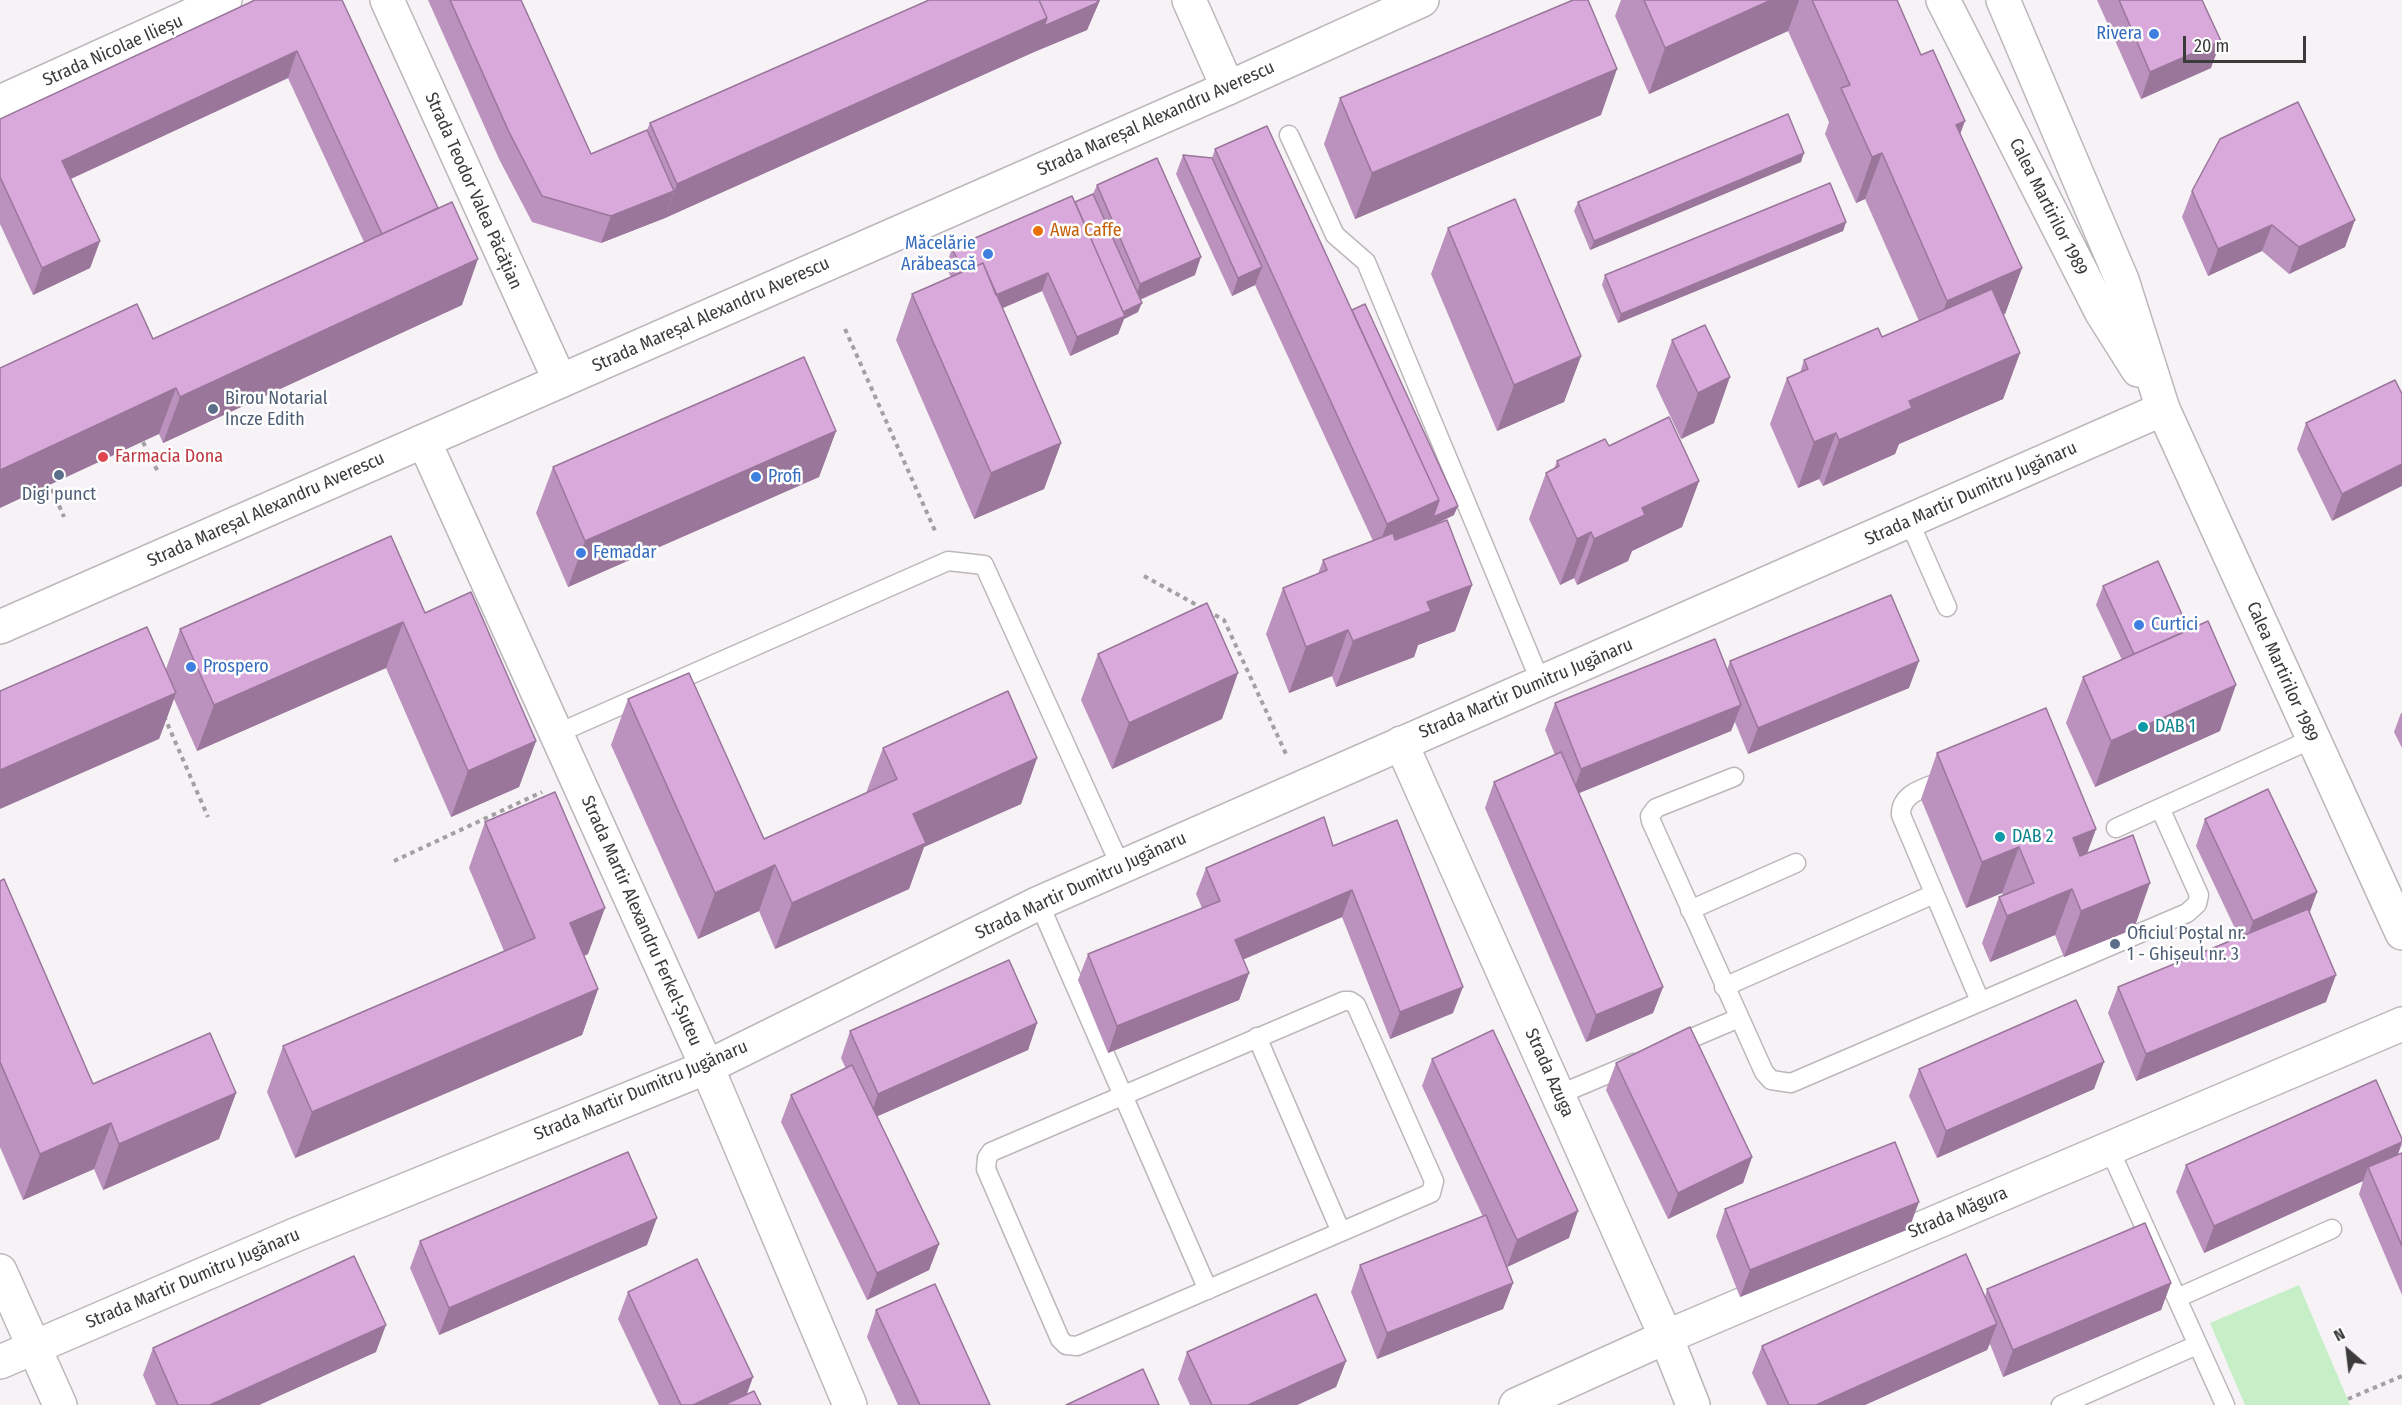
<!DOCTYPE html>
<html>
<head>
<meta charset="utf-8">
<style>
	body { margin:0 }
	#map { position:relative; width:2402px; height:1405px; overflow:hidden; background:#f6f2f6; font-family:"Fira Sans Condensed",sans-serif }
	canvas { display:block }
	.north { position:absolute; left:2318px; top:1321px; width:60px; height:60px; -webkit-text-stroke:4px #fff; paint-order:stroke; rotate:332deg; font-size:16px; font-weight:700; line-height:24px; text-align:center; color:#3c3b3c }
	.north::after { content:''; display:block; margin:auto; width:21px; height:27px; background:#3c3b3c; clip-path:polygon(50% 0,100% 100%,50% 72%,0 100%) }
	.scale { position:absolute; left:2183px; top:36px; width:123px; height:27px; box-sizing:border-box; border:3px solid #3c3b3c; border-top:0; padding-left:8px; font-size:18px; line-height:21px; white-space:nowrap; color:#3c3b3c; -webkit-text-stroke:4px #fff; paint-order:stroke }
</style>
</head>
<body>
<div id="map">
<canvas width="2402" height="1405"></canvas>
<div class="north">N</div>
<div class="scale">20 m</div>
</div>
<script>
const c = document.querySelector('canvas').getContext('2d');
c.lineJoin = 'round';
function fill(path, color) { c.fillStyle = color; c.fill(path, 'evenodd'); }
function stroke(path, color, width, dash) { c.strokeStyle = color; c.lineWidth = width; c.lineCap = dash ? 'butt' : 'round'; c.setLineDash(dash || []); c.stroke(path); }
function drawText(font, color, halo, rows, align = 'center') {
  c.font = font + ' "Fira Sans Condensed",sans-serif'; c.lineWidth = 5; c.setLineDash([]); c.textBaseline = 'middle'; c.strokeStyle = halo; c.fillStyle = color; for (const [text, x, y, turn = 0] of rows) {
    c.save(); c.translate(x, y); c.rotate((+turn || 0) * Math.PI / 180); c.textAlign = isNaN(turn) ? turn : align; if (halo) c.strokeText(text, 0, 0); c.fillText(text, 0, 0); c.restore();
  }
}
const green = new Path2D(`
	M2299,1285L2350,1405H2245L2210,1323Z`);
const path = new Path2D(`
	M845,329L936,533
	M143,442L159,474
	M52,489L64,517
	M1144,576L1224,620L1286,754
	M164,716L208,817
	M394,861L542,792
	M2348,1399L2402,1376`);
const lane = new Path2D(`
	M1289,135L1335,235L1366,262L1541,683
	M1909,521L1947,607
	M556,734L948,561L984,565L1121,867
	M1734,777L1656,808L1650,816L1651,821L1764,1072L1771,1080L1791,1083L2187,913L2197,904L2199,895L2160,808
	M1946,780C1928,787 1900,792 1901,815L1980,1001
	M2116,828L2312,739
	M1039,903L1208,1290
	M1690,910L1796,863
	M1724,987L1934,894
	M1344,1001H1350L1356,1005L1434,1181L1431,1193L1077,1346L1066,1345L1060,1339L986,1169L987,1158L991,1152Z
	M1257,1037L1341,1232
	M1673,1046L1739,1018
	M1558,1095L1634,1063
	M2109,1148L2225,1405
	M2177,1298L2332,1229
	M2061,1405L2197,1345`);
const street = new Path2D(`
	M387,0L560,381
	M1189,0L1228,88
	M0,102L225,0
	M424,441L707,1067L850,1405
	M1401,743L1666,1337L1693,1405
	M0,1271L60,1405
	M0,1362L295,1235L707,1067L1039,903L2163,409
	M1516,1405L1666,1337L2402,1024`);
const secondary = new Path2D(`
	M1943,0L2102,313L2138,370
	M2003,0L2122,280L2163,409L2402,933
	M0,627L1228,88L1422,0`);
const wall = new Path2D(`
	M342,0L462,305L163,443L159,434L153,339L364,242L288,78L71,179L100,241L90,268L33,295L0,224V119Z
	M428,0H521L591,154L647,130L650,123L929,0H1100L1087,30L1034,52L665,218L601,243L532,222L499,159Z
	M1621,0H1897L1921,55L1960,134L2022,268L2005,314L2003,315L2020,353L2003,399L1899,444L1895,454L1823,486L1819,479L1798,488L1770,424L1787,378L1800,373L1804,360L1882,337L1919,321L1865,199L1856,203L1825,134L1829,122L1788,31L1649,94L1615,16Z
	M2097,0H2202L2211,68L2141,99Z
	M1340,98L1601,115L1355,219L1324,144Z
	M1215,149L1352,310L1454,515L1431,526L1472,585L1455,631L1418,645L1414,657L1336,687L1332,676L1289,693L1266,634L1283,588L1318,574L1323,560L1373,541L1255,285L1232,296L1176,174L1183,155L1212,158Z
	M1801,162L1590,250L1574,211L1578,202Z
	M1097,185L1195,275L1140,300L1138,312L1124,319L1118,334L1070,356L1042,291L1002,308L1061,443L1044,489L974,519L896,340L912,294L951,277L946,267L952,248L1075,202L1093,194Z
	M2192,191L2345,247L2289,274L2262,251L2208,276L2182,217Z
	M1846,222L1843,231L1618,323L1602,285L1605,275Z
	M1448,228L1581,356L1564,402L1497,431L1431,274Z
	M1672,340L1714,423L1681,439L1656,386Z
	M2402,394L2332,521L2297,449L2306,423Z
	M836,431L819,477L568,587L536,513L553,467Z
	M1609,446L1699,481L1682,527L1632,551L1628,561L1577,585L1574,578L1560,585L1529,519L1546,473L1554,469L1557,461Z
	M2103,586L2220,731L2095,787L2066,723L2083,677L2122,660L2096,605Z
	M425,613L536,741L519,787L451,817L386,668L197,751L174,699L159,739L166,669L180,629Z
	M1098,654L1222,719L1112,769L1081,700Z
	M1730,661L1909,688L1748,754L1735,722L1731,731L1579,793L1663,987L1653,1013L1586,1042L1485,808L1494,782L1555,755L1545,730L1555,703L1727,670Z
	M628,699L764,839L866,793L883,748L1037,758L1021,804L924,847L909,889L775,949L759,911L698,939L611,745Z
	M2401,713H2402V748L2394,732Z
	M1937,753L2096,829L2087,853L2134,929L2064,957L2055,935L1990,962L1982,943L1999,897L2003,895L2002,893L1966,908L1921,799Z
	M2205,819L2317,892L2310,912L2326,1002L2136,1081L2108,1013L2118,987L2239,937L2196,846Z
	M485,822L588,954L584,956L598,989L582,1035L295,1158L267,1092L283,1046L504,951L469,868Z
	M1333,846L1453,1013L1390,1039L1342,917L1243,959L1249,973L1239,1000L1108,1053L1078,980L1088,954L1202,908L1196,894L1206,868Z
	M0,881L93,1084L236,1093L219,1139L103,1190L94,1169L23,1200L0,1147Z
	M1037,1023L1028,1050L877,1116L939,1244L929,1270L867,1300L781,1122L791,1095L846,1069L841,1058L850,1031Z
	M1432,1059L1569,1238L1507,1267L1513,1283L1503,1309L1377,1359L1351,1292L1360,1265L1483,1217L1422,1086Z
	M1616,1063L1752,1157L1743,1183L1668,1219L1606,1090Z
	M1919,1069L2094,1089L1937,1158L1909,1096Z
	M2402,1144L2398,1154L2402,1153V1295L2359,1194L2363,1181L2204,1253L2176,1192L2186,1165Z
	M1725,1209L1909,1229L1740,1297L1716,1236Z
	M420,1241L647,1245L439,1335L410,1268Z
	M2171,1283L2161,1310L2003,1377L1990,1344L1987,1350L1865,1405H1767L1752,1373L1762,1346L1985,1297L1987,1289Z
	M628,1292L753,1377L747,1394L761,1405H659L618,1319Z
	M876,1310L990,1405H898L867,1337Z
	M153,1348L376,1352L259,1405H156L143,1375Z
	M1187,1352L1346,1361L1336,1387L1297,1405H1190L1178,1379Z`);
const shadedWall = new Path2D(`
	M1098,0H1100L1087,30L1034,52L665,218L677,184L1047,18Z
	M1771,0H1799L1788,31L1649,94L1665,48Z
	M2221,41L2211,68L2141,99L2150,72Z
	M297,51L288,78L53,187L62,161Z
	M1617,69L1601,115L1355,219L1372,173Z
	M1965,121L1948,167L1956,125Z
	M1804,153L1801,162L1590,250L1594,241Z
	M1882,153L1865,199L1856,203L1872,157Z
	M674,191L665,218L601,243L611,216Z
	M2355,220L2345,247L2289,274L2299,247Z
	M1846,222L1843,231L1618,323L1621,314Z
	M2272,225L2262,251L2208,276L2218,249Z
	M100,241L90,268L33,295L42,268Z
	M1201,257L1195,275L1134,302L1140,284Z
	M478,259L462,305L163,443L180,397Z
	M1262,267L1255,285L1232,296L1238,278Z
	M2022,268L2005,314L1930,347L1947,301Z
	M1048,273L1042,291L971,322L978,303Z
	M1142,303L1138,312L1124,319L1118,334L1070,356L1077,337L1117,314Z
	M2020,353L2003,399L1899,444L1895,454L1823,486L1839,440L1909,401Z
	M1581,356L1564,402L1497,431L1514,385Z
	M1730,377L1714,423L1681,439L1698,393Z
	M176,388L159,434L0,508V470Z
	M836,431L819,477L568,587L585,541Z
	M1836,433L1819,479L1798,488L1814,442Z
	M1061,443L1044,489L974,519L991,473Z
	M2402,464V486L2332,521L2342,494Z
	M1699,481L1682,527L1632,551L1628,561L1577,585L1594,539L1642,508Z
	M1439,500L1429,527L1377,550L1387,524Z
	M1458,506L1454,515L1429,527L1433,517Z
	M1591,532L1574,578L1560,585L1577,539Z
	M1472,585L1455,631L1418,645L1414,657L1336,687L1353,641L1427,602Z
	M403,622L386,668L197,751L214,705Z
	M1348,630L1332,676L1289,693L1306,647Z
	M1919,661L1909,688L1748,754L1758,728Z
	M1238,673L1222,719L1112,769L1129,723Z
	M2236,685L2220,731L2095,787L2111,741Z
	M176,693L159,739L0,809V770Z
	M1741,705L1731,731L1572,796L1581,769Z
	M536,741L519,787L451,817L468,771Z
	M1037,758L1021,804L924,847L909,889L775,949L792,903L913,814Z
	M2096,829L2079,875L2073,838Z
	M2019,847L2002,893L1966,908L1982,862Z
	M775,865L759,911L698,939L715,893Z
	M2150,883L2134,929L2064,957L2081,911Z
	M2072,889L2055,935L1990,962L2007,916Z
	M1352,890L1342,917L1226,967L1235,940Z
	M2317,892L2307,919L2244,948L2253,921Z
	M605,908L588,954L554,969L570,923Z
	M1249,973L1239,1000L1108,1053L1117,1026Z
	M2336,975L2326,1002L2136,1081L2146,1054Z
	M1463,987L1453,1013L1390,1039L1400,1012Z
	M1663,987L1653,1013L1586,1042L1596,1015Z
	M598,989L582,1035L295,1158L312,1112Z
	M1037,1023L1028,1050L869,1120L878,1094Z
	M2104,1062L2094,1089L1937,1158L1946,1131Z
	M236,1093L219,1139L103,1190L119,1144Z
	M111,1123L94,1169L23,1200L40,1154Z
	M2402,1142L2393,1168L2368,1167L2363,1181L2204,1253L2214,1226Z
	M1752,1157L1743,1183L1668,1219L1678,1193Z
	M1919,1202L1909,1229L1740,1297L1750,1270Z
	M1578,1211L1569,1238L1507,1267L1517,1240Z
	M657,1218L647,1245L439,1335L449,1308Z
	M939,1244L929,1270L867,1300L877,1273Z
	M1513,1283L1503,1309L1377,1359L1387,1333Z
	M2171,1283L2161,1310L2003,1377L2013,1350Z
	M1997,1324L1987,1350L1865,1405H1816Z
	M386,1325L376,1352L259,1405H210Z
	M1346,1361L1336,1387L1297,1405H1248Z
	M753,1377L743,1403L740,1405H693Z`);
const building = new Path2D(`
	M255,0H342L438,208L382,234L297,51L62,161L100,241L42,268L0,177V119Z
	M450,0H521L591,154L647,130L674,191L611,216L542,196L509,132Z
	M929,0H1039L1047,18L677,184L650,123Z
	M1039,0H1098L1097,3L1044,26L1047,18Z
	M1573,0H1588L1617,69L1372,173L1340,98Z
	M1644,0H1771L1665,48Z
	M1812,0H1897L1921,55L1933,50L1965,121L1956,125L2022,268L1947,301L1882,153L1872,157L1841,88L1850,85Z
	M2119,0H2202L2221,41L2150,72Z
	M2298,102L2355,220L2299,247L2272,225L2218,249L2192,191L2220,139Z
	M1788,114L1804,153L1594,241L1578,202Z
	M1267,126L1439,500L1387,524L1215,149Z
	M1183,155L1212,158L1262,267L1238,278Z
	M1157,158L1201,257L1140,284L1097,185Z
	M1830,183L1846,222L1621,314L1605,275Z
	M1093,194L1142,303L1123,312L1075,202Z
	M1072,196L1125,316L1077,337L1048,273L996,295L983,263L963,272L952,248Z
	M1515,199L1581,356L1514,385L1448,228Z
	M452,202L478,259L180,397L176,388L0,470V368L137,304L153,339Z
	M983,263L1061,443L991,473L912,294Z
	M1992,289L2020,353L1909,401L1912,408L1839,440L1836,433L1814,442L1787,378L1808,369L1804,360L1878,328L1882,337Z
	M1365,304L1458,506L1433,517L1439,500L1352,310Z
	M1705,325L1730,377L1698,393L1672,340Z
	M804,357L836,431L585,541L553,467Z
	M2395,380L2402,394V464L2342,494L2306,423Z
	M1669,417L1699,481L1642,508L1645,515L1594,539L1591,532L1577,539L1546,473L1559,466L1557,461L1605,439L1609,446Z
	M1447,520L1472,585L1427,602L1431,611L1353,641L1348,630L1306,647L1283,588L1327,570L1323,560L1393,533L1395,540Z
	M391,536L425,613L471,592L536,741L468,771L403,622L214,705L180,629Z
	M2158,561L2189,630L2134,654L2103,586Z
	M1891,595L1919,661L1758,728L1730,661Z
	M1207,603L1238,673L1129,723L1098,654Z
	M2208,621L2236,685L2111,741L2083,677Z
	M147,627L176,693L0,770V691Z
	M1715,639L1741,705L1581,769L1555,703Z
	M689,673L764,839L897,779L883,748L1008,691L1037,758L913,814L926,843L792,903L775,865L715,893L628,699Z
	M2046,708L2096,829L2073,838L2080,856L2133,835L2150,883L2081,911L2072,889L2007,916L1999,897L2034,883L2019,847L1982,862L1937,753Z
	M1561,752L1663,987L1596,1015L1494,782Z
	M2268,789L2317,892L2253,921L2205,819Z
	M555,792L605,908L570,923L598,989L312,1112L283,1046L535,938L485,822Z
	M1324,817L1333,846L1397,820L1463,987L1400,1012L1352,890L1235,940L1249,973L1117,1026L1088,954L1220,901L1206,868Z
	M4,879L93,1084L210,1033L236,1093L119,1144L111,1123L40,1154L0,1062V881Z
	M2308,909L2336,975L2146,1054L2118,987Z
	M1009,960L1037,1023L878,1094L850,1031Z
	M2076,1000L2104,1062L1946,1131L1919,1069Z
	M1690,1027L1752,1157L1678,1193L1616,1063Z
	M1493,1030L1578,1211L1517,1240L1432,1059Z
	M852,1065L939,1244L877,1273L791,1095Z
	M2376,1080L2402,1139V1142L2214,1226L2186,1165Z
	M1895,1142L1919,1202L1750,1270L1725,1209Z
	M628,1152L657,1218L449,1308L420,1241Z
	M2402,1153V1246L2368,1167Z
	M1486,1215L1513,1283L1387,1333L1360,1265Z
	M2145,1223L2171,1283L2013,1350L1987,1289Z
	M1966,1254L1997,1324L1816,1405H1789L1762,1346Z
	M354,1256L386,1325L210,1405H178L153,1348Z
	M697,1259L753,1377L693,1405H681L628,1292Z
	M935,1284L990,1405H920L876,1310Z
	M1316,1294L1346,1361L1248,1405H1212L1187,1352Z
	M1143,1369L1159,1405H1066Z
	M754,1391L761,1405H724Z`);
const markers = [
	[2154,34,6,"#3f7fe0"],
	[1038,231,6,"#e8710a"],
	[988,254,6,"#3f7fe0"],
	[213,409,6,"#5c6f8a"],
	[103,457,6,"#e0444e"],
	[59,475,6,"#5c6f8a"],
	[756,477,6,"#3f7fe0"],
	[581,553,6,"#3f7fe0"],
	[2139,625,6,"#3f7fe0"],
	[191,667,6,"#3f7fe0"],
	[2143,727,6,"#0f9aa8"],
	[2000,837,6,"#0f9aa8"],
	[2115,944,6,"#5c6f8a"]
];
const shopNames = [
	["Rivera",2142,34,"right"],
	["Măcelărie",976,244,"right"],
	["Arăbească",976,265,"right"],
	["Profi",768,477],
	["Femadar",593,553],
	["Curtici",2151,625],
	["Prospero",203,667]
];
const streetNames = [
	["Strada Nicolae Ilieșu",113,51,-24],
	["Strada Mareșal Alexandru Averescu",1156,119,-24],
	["Strada Teodor Valea Păcățian",473,191,66],
	["Calea Martirilor 1989",2048,207,63],
	["Strada Mareșal Alexandru Averescu",711,315,-24],
	["Strada Martir Dumitru Jugănaru",1971,494,-24],
	["Strada Mareșal Alexandru Averescu",266,510,-24],
	["Calea Martirilor 1989",2282,672,66],
	["Strada Martir Dumitru Jugănaru",1526,689,-23],
	["Strada Martir Dumitru Jugănaru",1081,886,-25],
	["Strada Martir Alexandru Ferkel-Șuteu",641,921,66],
	["Strada Azuga",1549,1073,66],
	["Strada Martir Dumitru Jugănaru",641,1091,-23],
	["Strada Măgura",1958,1213,-23],
	["Strada Martir Dumitru Jugănaru",193,1279,-23]
];
const foodNames = [
	["Awa Caffe",1050,231]
];
const serviceNames = [
	["Birou Notarial",225,399],
	["Incze Edith",225,420],
	["Digi punct",59,495,"center"],
	["Oficiul Poștal nr.",2127,934],
	["1 - Ghișeul nr. 3",2127,955]
];
const healthNames = [
	["Farmacia Dona",115,457]
];
const cultureNames = [
	["DAB 1",2155,727],
	["DAB 2",2012,837]
];
fill(green, '#c6efc7');
stroke(lane, '#bbb7bb', 21);
stroke(street, '#bbb7bb', 36);
stroke(secondary, '#bbb7bb', 36);
stroke(path, '#a2a0a2', 4, [4.5, 4.5]);
stroke(lane, '#fff', 18);
stroke(street, '#fff', 33);
stroke(secondary, '#fff', 33);
fill(wall, '#bb91bd');
fill(shadedWall, '#99769a');
fill(building, '#daa9dc');
stroke(building, '#99769a', 1.5);
for (const [x, y, r, color] of markers) { const dot = new Path2D(); dot.arc(x, y, r, 0, 2 * Math.PI); c.fillStyle = color; c.fill(dot); stroke(dot, '#fff', 2); }
drawText('18px', '#366cbe', '#fff', shopNames, 'left');
drawText('18px', '#3c3b3c', '#fff', streetNames);
drawText('18px', '#c56008', '#fff', foodNames, 'left');
drawText('18px', '#4e5e75', '#fff', serviceNames, 'left');
drawText('18px', '#be3a42', '#fff', healthNames, 'left');
drawText('18px', '#0d838f', '#fff', cultureNames, 'left');
</script>
</body>
</html>
